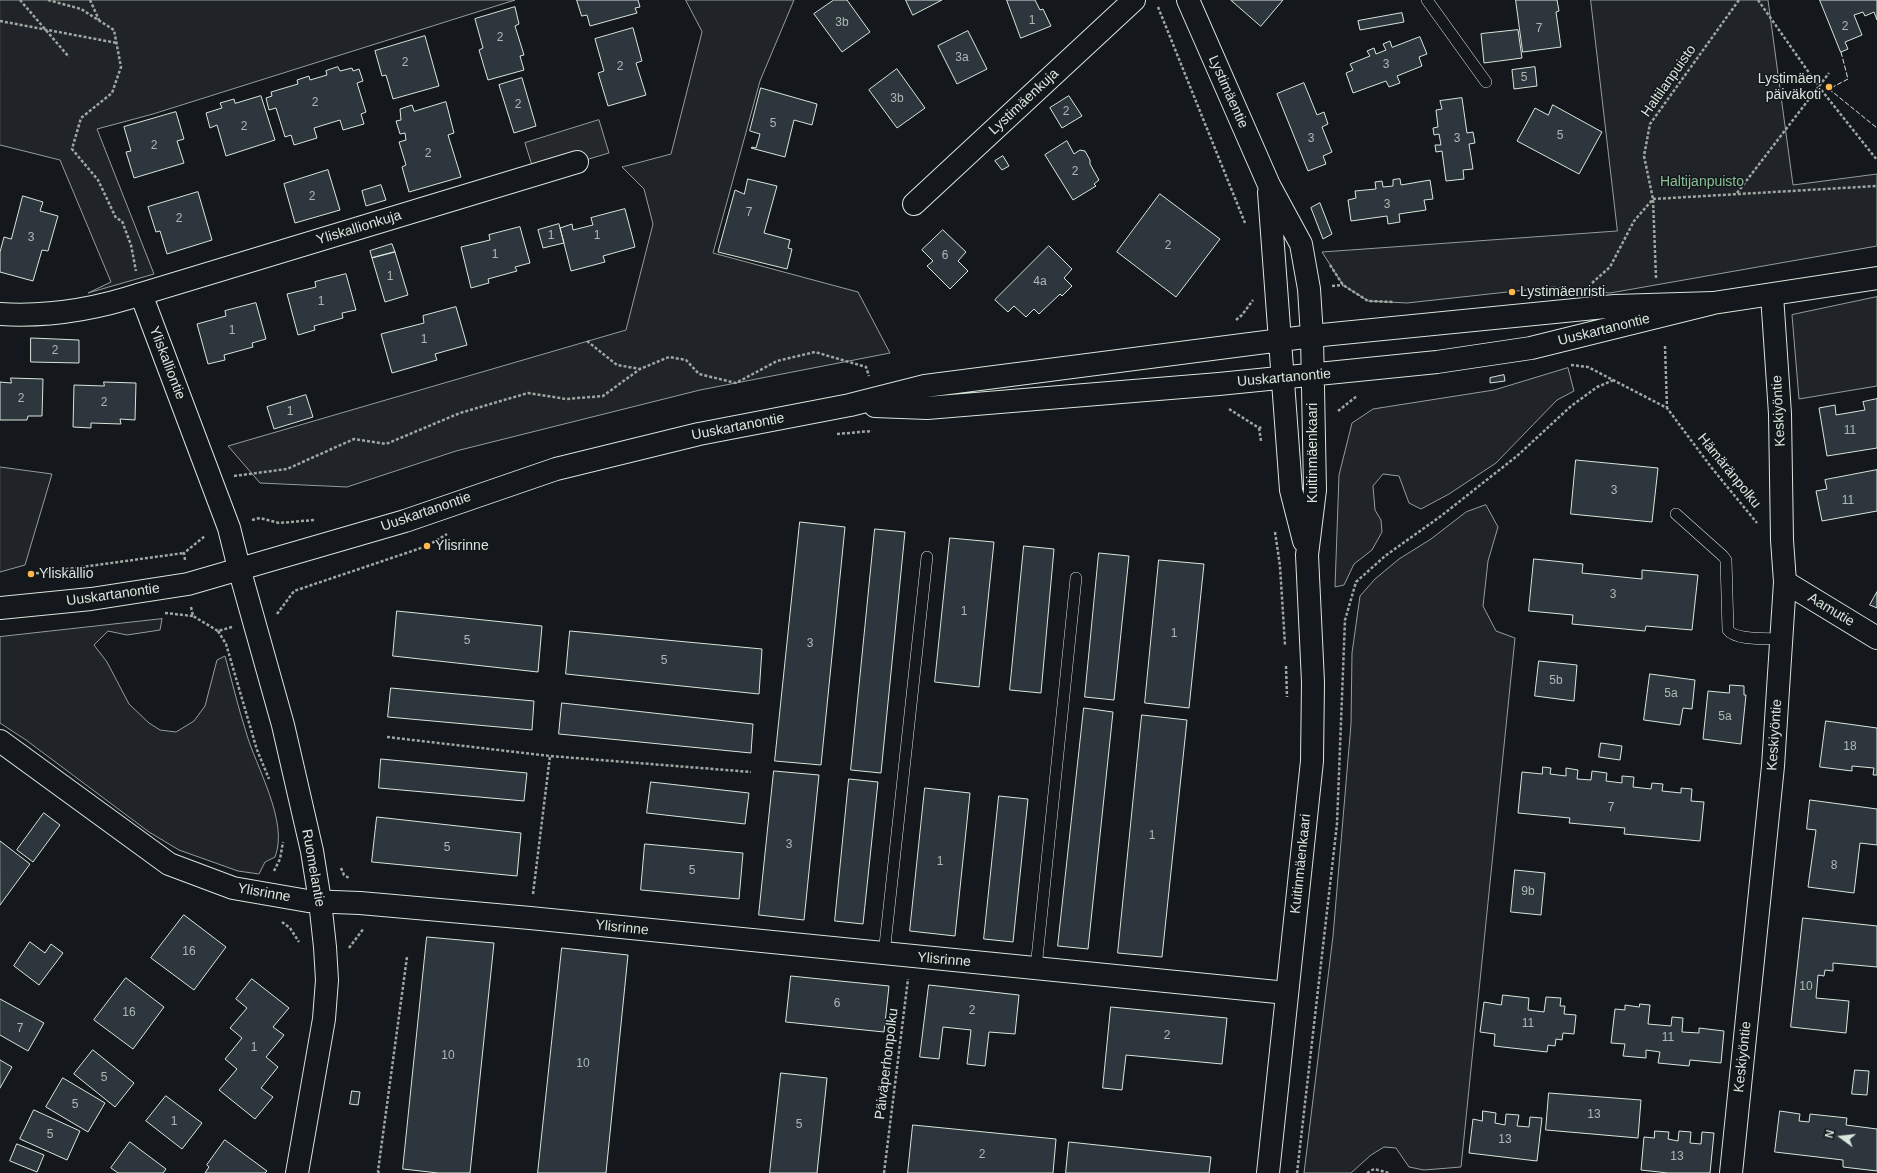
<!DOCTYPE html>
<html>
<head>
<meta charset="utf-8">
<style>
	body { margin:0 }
	#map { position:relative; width:1877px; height:1173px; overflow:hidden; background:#14181c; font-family:Helvetica,sans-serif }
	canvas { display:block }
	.north { position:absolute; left:1821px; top:1117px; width:40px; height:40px; -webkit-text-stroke:3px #14181c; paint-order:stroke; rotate:285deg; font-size:11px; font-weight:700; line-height:16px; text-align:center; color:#d8e6dc }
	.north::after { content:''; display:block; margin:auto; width:14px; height:18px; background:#d8e6dc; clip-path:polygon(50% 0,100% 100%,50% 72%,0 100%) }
</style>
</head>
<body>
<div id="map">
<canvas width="1877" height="1173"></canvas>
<div class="north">N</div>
</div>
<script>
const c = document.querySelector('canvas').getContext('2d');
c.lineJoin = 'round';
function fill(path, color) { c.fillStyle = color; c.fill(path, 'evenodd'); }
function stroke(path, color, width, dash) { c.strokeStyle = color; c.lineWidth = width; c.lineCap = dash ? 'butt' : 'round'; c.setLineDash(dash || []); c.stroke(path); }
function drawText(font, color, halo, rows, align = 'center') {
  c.font = font + ' Helvetica,sans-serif'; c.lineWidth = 3; c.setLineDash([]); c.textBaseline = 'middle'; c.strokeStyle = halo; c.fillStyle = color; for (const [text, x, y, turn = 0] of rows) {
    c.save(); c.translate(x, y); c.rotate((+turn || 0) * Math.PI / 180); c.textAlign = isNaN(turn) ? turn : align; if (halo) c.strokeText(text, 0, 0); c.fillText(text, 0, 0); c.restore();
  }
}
const green = new Path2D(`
	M0,0H515L153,114L97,129L154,274L88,293L111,282L60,160L0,145Z
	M686,0H794L760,81L713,253L858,292L890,353L700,390L456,451L347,487L260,483L228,446L626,330L653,224L644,189L622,167L671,154L702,32Z
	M1591,0H1768L1793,185L1877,174V246L1610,293L1553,287L1407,303L1368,301L1343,285L1322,252L1617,231Z
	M1877,297V386L1799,399L1792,315Z
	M1568,368L1574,391L1557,400L1496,463L1449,494L1421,509L1409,503L1399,476L1383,474L1373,486L1375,510L1381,520L1382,532L1372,550L1354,564L1344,585L1335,587L1339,475L1352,423L1373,409L1494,390Z
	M0,467L52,474L25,565L0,572Z
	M1486,505L1498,527L1488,561L1483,606L1496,631L1515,638L1461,1167L1424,1170L1409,1167L1396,1148L1384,1147L1371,1155L1351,1173H1304L1333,936L1351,724L1352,653L1360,596L1375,579L1399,559L1431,539L1466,512Z
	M162,619L160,630L127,635L108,631L94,645L107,662L129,704L149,723L160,730L176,732L194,721L205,706L217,660L225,656C232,681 238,707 246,732C256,767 289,822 275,857L265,862L259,874L238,871L179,850L149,832L26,740L0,723V637Z`);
const parking = new Path2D(`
	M599,120L609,153L535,175L525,143Z`);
const building = new Path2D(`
	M577,0H638L640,7L635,8L637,13L590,26L587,15L582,16Z
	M834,0H847L870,32L842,52L814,14Z
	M906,0H942L913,15Z
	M1007,0H1035L1040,10L1043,9L1051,26L1021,38Z
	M1231,0H1283L1261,26Z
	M1516,0H1557L1559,11L1556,12L1561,47L1523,52Z
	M1820,0H1877V20L1874,12L1865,16L1863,12L1854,15L1862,35L1845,42L1848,49L1841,52Z
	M515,7L519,24L515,26L524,55L520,56L524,70L488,80L479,50L483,48L475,19Z
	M1402,13L1404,22L1360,30L1358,21Z
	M633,28L642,61L636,63L646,95L608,106L598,73L604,71L595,39Z
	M1518,30L1522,58L1484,63L1481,34Z
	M968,31L987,69L957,84L938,46Z
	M425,36L439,86L393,99L386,75L382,76L375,51Z
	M1420,37L1427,54L1419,57L1422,66L1397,76L1400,83L1389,87L1386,81L1353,93L1346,73L1353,70L1350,64L1370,56L1367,51L1374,48L1376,54L1386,50L1383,44L1390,41L1392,47Z
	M338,67L340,71L352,68L353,71L359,69L363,81L357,83L366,112L361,114L364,124L343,130L340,120L314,128L317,138L294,145L291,135L285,137L276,108L269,110L266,98L272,96L271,92L298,84L297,80L309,76L310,80L327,75L326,71Z
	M1535,67L1537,86L1514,89L1512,70Z
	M897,69L925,108L897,128L869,90Z
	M522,78L536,126L514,133L499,85Z
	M1304,83L1317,115L1324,112L1328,124L1322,127L1332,152L1323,156L1326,164L1308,171L1277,94Z
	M761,88L817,104L812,125L794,120L785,157L751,148L752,147L756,148L760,134L750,131Z
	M261,96L275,140L226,156L217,125L210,128L206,113L222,108L220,103L234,99L235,103Z
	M1069,96L1082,116L1062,128L1050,108Z
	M1462,98L1467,133L1473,132L1475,143L1469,144L1473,169L1463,170L1464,179L1446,181L1442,151L1436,152L1435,145H1441L1439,134L1434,135L1433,128L1438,127L1436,110L1442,109L1440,101Z
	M446,102L454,133L448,135L461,177L409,192L402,167L406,165L399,142L406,140L405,133L400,134L396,121L401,120L400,109L412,105L414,111Z
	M1553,105L1602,132L1579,174L1517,141L1535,108L1548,115Z
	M176,112L184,139L177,141L184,163L134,178L126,152L131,151L124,127Z
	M1067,141L1074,154L1080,150L1085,151L1090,160V164L1099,180L1094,184L1096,186L1073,200L1045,155Z
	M1003,156L1009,166L1002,170L995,161Z
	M328,170L340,210L295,223L284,184Z
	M748,179L777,186L764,233L790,240L788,248L792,249L787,269L718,252L735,190L744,194Z
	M1400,179L1401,185L1430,180L1433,199L1424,200L1426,210L1399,214L1400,222L1388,224L1387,216L1351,221L1348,200L1356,198L1355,191L1376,189L1375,182L1382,181L1383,187L1393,186V180Z
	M381,185L386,200L366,206L362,191Z
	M198,192L212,240L167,254L160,231L156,232L148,207Z
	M1160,194L1220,239L1176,297L1117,252Z
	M23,196L43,202L40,211L58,216L48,251L42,250L33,281L0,272V252L4,237L11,239Z
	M1320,203L1332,234L1323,239L1311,208Z
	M625,209L635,247L603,256L605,262L571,271L560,228L572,224L573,230L593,225L591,218Z
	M559,224L564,243L543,248L538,230Z
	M520,227L530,263L515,267L517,271L488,279L489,283L471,288L461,247L490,240L489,235Z
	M943,230L966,252L958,261L968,271L950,289L927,266L933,261L922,250Z
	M392,244L395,252L372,258L370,251Z
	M1049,246L1072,269L1064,278L1072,286L1062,296L1060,294L1039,314L1034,309L1026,317L1014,306L1008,312L995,300Z
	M395,252L408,295L385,302L372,258Z
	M346,274L356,310L342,313L343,318L314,326L315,330L298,335L287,294L316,287L315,282Z
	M256,303L266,339L252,343L253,347L224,355L225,360L208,364L197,324L226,316L225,311Z
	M456,307L467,345L435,354L437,360L392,373L381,334L424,323L423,316Z
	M31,338L79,340V363L31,362Z
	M1504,375L1505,381L1490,383V378Z
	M11,378L43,379L42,416H28L27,420H0V382L11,383Z
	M104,382L136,383L135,420L120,419L121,424L91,423V428L73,427L74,385L104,386Z
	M306,395L313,417L274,429L267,407Z
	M1877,399V448L1827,456L1819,408L1835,405L1836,415L1865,410L1863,402Z
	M1576,460L1658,468L1652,522L1571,514Z
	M1877,470V511L1822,521L1816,491L1827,489L1825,480Z
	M800,522L845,527L821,765L775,761Z
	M875,529L905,532L881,773L851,770Z
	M950,538L994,542L979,687L935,682Z
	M1024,546L1054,549L1041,693L1010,690Z
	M1099,553L1129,556L1114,700L1085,697Z
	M1534,559L1583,564L1582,573L1642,579V570L1698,575L1692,630L1646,626L1645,631L1572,624L1573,615L1529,611Z
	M1159,560L1204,564L1189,708L1145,703Z
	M1877,592V608L1870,605Z
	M397,611L542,626L538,672L393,656Z
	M570,631L762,649L759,694L566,674Z
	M1539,661L1577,665L1574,701L1535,696Z
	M1650,674L1695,680L1692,709L1683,708L1680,725L1644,720Z
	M1730,685L1744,686V695H1746L1741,744L1703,739L1708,691L1729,693Z
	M391,688L534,701L532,730L388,717Z
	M562,703L753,724L751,753L559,734Z
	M1084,708L1113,712L1088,949L1058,946Z
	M1142,715L1187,720L1162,957L1118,953Z
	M1826,721L1877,728V775H1873L1874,768L1852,766V771L1820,767Z
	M1601,743L1622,746L1620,760L1599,757Z
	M381,759L527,773L524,801L379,788Z
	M1543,767L1551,768L1550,774L1566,776V768L1578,770L1577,779L1591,780L1592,771L1607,773L1606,781L1622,783V776L1634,777L1633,787L1651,789L1652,783L1663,784L1662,791L1681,793V788L1692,789L1691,801L1704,802L1700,841L1624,834L1625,828L1569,823L1570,818L1518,813L1522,772L1542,774Z
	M774,771L819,775L804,920L759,915Z
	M849,779L878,782L863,924L835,921Z
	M651,782L749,793L745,824L647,813Z
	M925,788L970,793L955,936L910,931Z
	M999,796L1028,799L1013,942L984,939Z
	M1810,800L1877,809V845L1860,843L1854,893L1808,887L1816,830L1807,829Z
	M44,813L60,825L33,862L17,850Z
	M377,817L521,833L517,876L372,862Z
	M0,841L30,864L0,905Z
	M645,844L743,853L739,899L641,890Z
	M1515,870L1545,873L1541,915L1511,912Z
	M184,915L226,947L194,990L151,958Z
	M1803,918L1877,926V967L1833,963V971L1825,970L1824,976L1818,975L1816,998L1849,1001L1846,1033L1791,1027Z
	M427,937L494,943L470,1173H438L403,1169Z
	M30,942L45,953L51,944L63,953L39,985L14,966Z
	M562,948L628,955L606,1173H538Z
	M791,976L889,986L884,1032L786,1022Z
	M126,978L164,1007L133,1049L94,1020Z
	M252,979L289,1008L273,1027L284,1035L266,1057L278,1067L261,1088L273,1097L255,1119L219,1090L237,1069L225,1059L242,1038L230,1028L247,1008L236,999Z
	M929,985L1019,995L1015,1034L989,1032L985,1066L967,1064L971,1030L943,1027L939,1059L920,1057Z
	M1503,995L1529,998L1528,1010L1544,1012L1546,997L1561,998L1560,1006H1565L1564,1014L1576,1015L1574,1034L1563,1033L1562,1040L1556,1039L1555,1046L1548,1045L1547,1052L1494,1046L1495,1034L1480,1032L1484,1002L1501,1005Z
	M0,999L44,1023L28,1051L0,1035Z
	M1640,1004L1650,1005L1648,1024L1671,1026L1672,1017L1683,1018L1682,1032L1699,1033V1028L1724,1031L1721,1063L1690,1060L1689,1066L1658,1063L1660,1052L1646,1050V1058L1623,1056L1625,1044L1611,1043L1615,1009L1625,1010V1005L1639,1007Z
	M1111,1007L1227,1018L1222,1064L1126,1055L1122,1090L1103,1088Z
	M93,1050L134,1083L115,1107L74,1074Z
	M0,1060L12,1067L0,1088Z
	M1855,1070L1869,1071L1867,1095L1852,1094Z
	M781,1073L827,1078L817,1173H770Z
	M63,1078L105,1103L88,1132L46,1107Z
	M352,1091L360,1092L358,1105L350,1104Z
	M1549,1093L1641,1100L1638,1138L1546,1130Z
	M166,1096L202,1123L182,1149L146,1121Z
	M34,1110L80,1131L67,1160L20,1139Z
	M1483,1111L1496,1113L1495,1123L1505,1125L1506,1114L1519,1115L1517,1126L1529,1127L1530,1117L1542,1118L1537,1161L1469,1153L1473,1119L1482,1121Z
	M1780,1111L1800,1114L1799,1121L1809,1122L1810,1114L1847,1118L1846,1125L1877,1129V1171L1843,1167V1160L1775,1152Z
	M913,1125L1056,1139L1053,1173H908Z
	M1655,1131L1669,1132L1668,1139L1678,1141L1679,1131L1691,1132L1690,1143L1701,1144L1702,1132L1714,1133L1710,1173H1668L1641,1170L1644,1137L1654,1138Z
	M225,1140L267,1171L265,1173H205L209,1167L207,1165Z
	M130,1142L166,1169L163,1173H118L111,1168Z
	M1069,1142L1211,1157L1209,1173H1066Z
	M17,1144L44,1155L37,1172L10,1161Z`);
const path = new Path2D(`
	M20,0L69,57
	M48,0L81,9L114,30L121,67L112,93L81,118L72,149L98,180L116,218L122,221L131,245L136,271
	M90,0L99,20
	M1758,0L1819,87L1877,160
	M1158,7L1245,223
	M0,21L117,43
	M1737,193L1829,73
	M1330,265L1343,285L1368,301L1394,302
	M1656,278L1653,199L1644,156L1650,124L1739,0
	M1592,283L1610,267L1634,221L1653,199L1877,186
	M1332,286L1343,285
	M1236,320L1242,315L1253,300
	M587,341L617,365L640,369L669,357L686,360L699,374L736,383L777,361L815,352L866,367L869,376
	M1665,346L1667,408
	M1571,365L1588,367L1667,408L1711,467L1757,523
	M1229,409L1259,428L1262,427
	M1338,411L1357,396
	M1259,428L1261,441
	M837,434L872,431
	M234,476L287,469L354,439L386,444L460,413L528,393L566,399L603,396L640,369
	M252,520L260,518L279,523L314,520
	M1275,532L1280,566L1285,645
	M185,560L184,553L205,536
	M31,574L184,553
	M191,607L193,616L218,631L232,627
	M165,613L193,616
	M277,614L294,591L427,546L447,534
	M218,631L226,644L257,750L269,779
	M1286,666L1287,697
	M387,737L550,756L751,772
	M341,868L344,875L349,878
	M274,871L280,859L283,842
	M533,894L550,756
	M282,922L290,928L299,942
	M349,948L364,928
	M379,1173L378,1171L407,957
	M884,1173L908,979
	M1297,1173L1337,824L1345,620L1356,582L1385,556L1441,516L1517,456L1570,407L1597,387L1614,380
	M1367,1173L1374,1169L1389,1173`);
const lane = new Path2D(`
	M1427,0L1486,82
	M1676,514L1723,556L1726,560L1728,630C1736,641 1768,638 1782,639
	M884,954L927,557
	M1036,968L1076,578`);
const street = new Path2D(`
	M914,204L1134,0
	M141,294L577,162
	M0,314C48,317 96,309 141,294L229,528L239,568
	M1785,582L1877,638
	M0,741L169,864L233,888L308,901L360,903L530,918L1287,993
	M1731,1173L1773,766L1785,582L1782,540L1780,414L1772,295`);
const secondary = new Path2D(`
	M1188,0L1269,185L1301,244L1309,289L1312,336L1315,490L1307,555L1313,682L1312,761L1268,1173
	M1269,192L1291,490L1304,541
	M875,406L927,408L1036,399L1219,384L1437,362L1531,348L1713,303L1877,278
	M239,568L283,725L312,851L320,901L325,947L327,980L324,1019L297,1173
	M0,608L91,599L188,584L405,521L556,469L699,434L850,405L925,386L1312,336L1615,306L1713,303`);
const fence = new Path2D(`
	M1841,52L1848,79L1829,89L1877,128`);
const markers = [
	[1829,87,4,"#ffb74d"],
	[1512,292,4,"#ffb74d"],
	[427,546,4,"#ffb74d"],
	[31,574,4,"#ffb74d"]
];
const numberNames = [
	["1",1032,21],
	["3b",842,23],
	["2",1845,27],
	["7",1539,29],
	["2",500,38],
	["3a",962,58],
	["2",405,63],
	["3",1386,65],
	["2",620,67],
	["5",1524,78],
	["3b",897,99],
	["2",315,103],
	["2",518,105],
	["2",1066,112],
	["5",773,124],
	["2",244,127],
	["5",1560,136],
	["3",1311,139],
	["3",1457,139],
	["2",154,146],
	["2",428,154],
	["2",1075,172],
	["2",312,197],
	["3",1387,205],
	["7",749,213],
	["2",179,219],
	["1",551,236],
	["1",597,236],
	["3",31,238],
	["2",1168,246],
	["1",495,255],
	["6",945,256],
	["1",390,277],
	["4a",1040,282],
	["1",321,302],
	["1",232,331],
	["1",424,340],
	["2",55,351],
	["2",21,399],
	["2",104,403],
	["1",290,412],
	["11",1850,431],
	["3",1614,491],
	["11",1848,501],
	["3",1613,595],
	["1",964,612],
	["1",1174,634],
	["5",467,641],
	["3",810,644],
	["5",664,661],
	["5b",1556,681],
	["5a",1671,694],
	["5a",1725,717],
	["18",1850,747],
	["7",1611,808],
	["1",1152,836],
	["3",789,845],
	["5",447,848],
	["1",940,862],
	["8",1834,866],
	["5",692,871],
	["9b",1528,892],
	["16",189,952],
	["10",1806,987],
	["6",837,1004],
	["2",972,1011],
	["16",129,1013],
	["11",1528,1024],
	["7",20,1029],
	["2",1167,1036],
	["11",1668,1038],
	["1",254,1048],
	["10",448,1056],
	["10",583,1064],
	["5",104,1078],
	["5",75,1105],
	["13",1594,1115],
	["1",174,1122],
	["5",799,1125],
	["5",50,1135],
	["13",1505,1140],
	["2",982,1155],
	["13",1677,1157]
];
const poiNames = [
	["Lystimäen",1821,79,"right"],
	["päiväkoti",1821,95,"right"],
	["Lystimäenristi",1520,292],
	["Ylisrinne",435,546],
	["Yliskallio",39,574]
];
const streetNames = [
	["Haltilanpuisto",1669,81,-55],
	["Lystimäentie",1228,92,66],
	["Lystimäenkuja",1024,102,-43],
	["Yliskallionkuja",359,228,-17],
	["Uuskartanontie",1604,330,-14],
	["Yliskalliontie",167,363,69],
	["Uuskartanontie",1284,378,-5],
	["Keskiyöntie",1779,411,-93],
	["Uuskartanontie",738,427,-11],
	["Kuitinmäenkaari",1313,453,-90],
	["Hämäränpolku",1729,471,51],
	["Uuskartanontie",426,512,-19],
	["Uuskartanontie",113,595,-8],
	["Aamutie",1831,610,31],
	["Keskiyöntie",1775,735,-86],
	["Kuitinmäenkaari",1301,864,-84],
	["Ruomelantie",313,868,80],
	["Ylisrinne",264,893,10],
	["Ylisrinne",622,928,6],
	["Ylisrinne",944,960,5],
	["Keskiyöntie",1743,1057,-84],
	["Päiväperhonpolku",887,1064,-83]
];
const parkNames = [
	["Haltijanpuisto",1702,182]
];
fill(green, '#202428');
stroke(green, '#939e99', 1);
fill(parking, '#24282b');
stroke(parking, '#939e99', 1);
fill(building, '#2c363c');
stroke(building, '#d8e6dc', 1);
stroke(lane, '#d8e6dc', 12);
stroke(street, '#d8e6dc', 24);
stroke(secondary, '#d8e6dc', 24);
stroke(path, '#9da8a2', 2.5, [3, 2]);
stroke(lane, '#14181c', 11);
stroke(street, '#14181c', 22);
stroke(secondary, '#14181c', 22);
stroke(fence, '#d8e6dc', 1, [5, 2]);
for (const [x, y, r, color] of markers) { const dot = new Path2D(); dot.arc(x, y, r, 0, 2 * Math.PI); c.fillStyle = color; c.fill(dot); stroke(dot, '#14181c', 1.5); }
drawText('12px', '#adbab4', null, numberNames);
drawText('14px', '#d8e6dc', '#14181c', poiNames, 'left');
drawText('14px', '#d8e6dc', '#14181c', streetNames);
drawText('14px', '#8ac095', '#14181c', parkNames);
</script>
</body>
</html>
